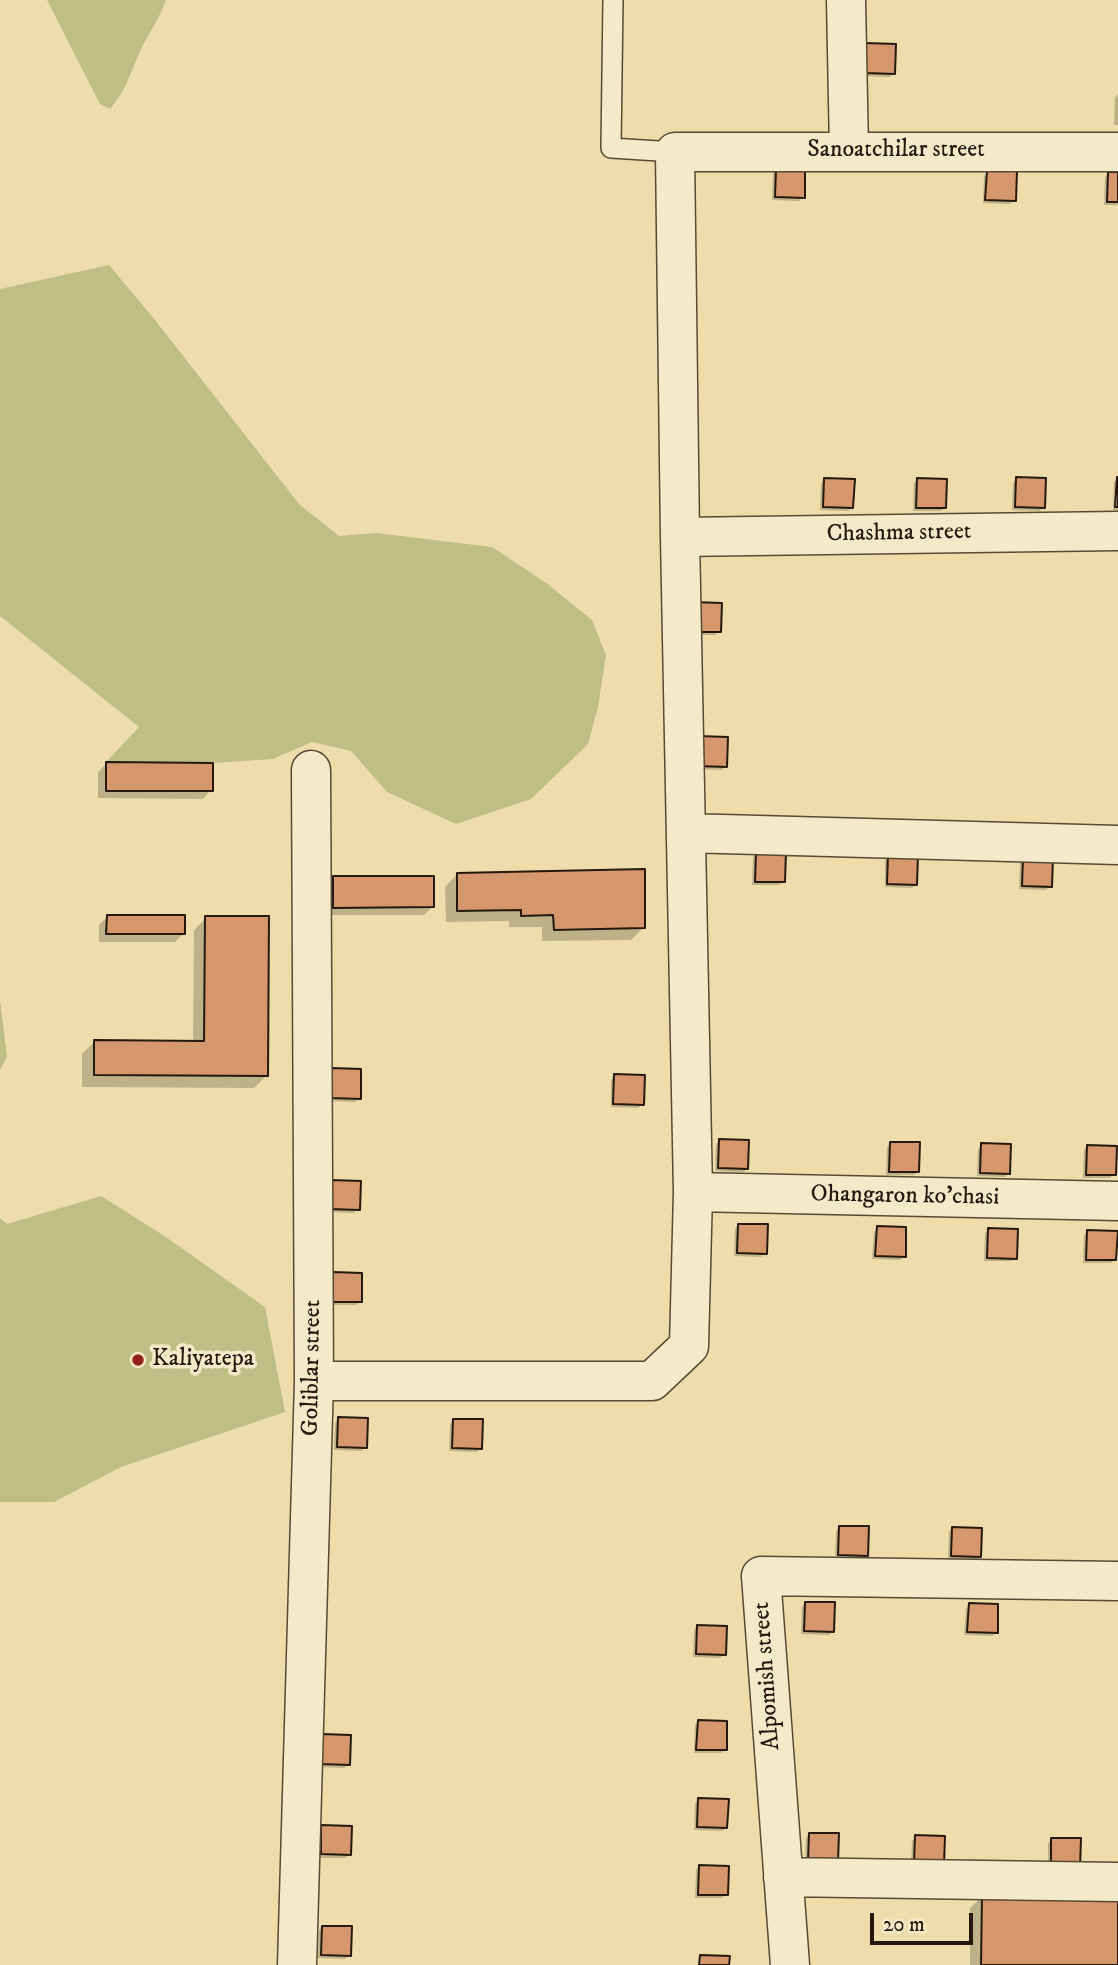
<!DOCTYPE html>
<html>
<head>
<meta charset="utf-8">
<style>
	body { margin:0 }
	#map { position:relative; width:1118px; height:1965px; overflow:hidden; background:#eda; font-family:"IM FELL DW Pica",serif }
	canvas { display:block }
	.scale { position:absolute; left:870px; top:1913px; width:103px; height:32px; box-sizing:border-box; border:4px solid #25190f; border-top:0; padding-left:9px; font-size:21px; line-height:24px; white-space:nowrap; color:#25190f; -webkit-text-stroke:5px #f4e9c8; paint-order:stroke }
</style>
</head>
<body>
<div id="map">
<canvas width="1118" height="1965"></canvas>
<div class="scale">20 m</div>
</div>
<script>
const c = document.querySelector('canvas').getContext('2d');
c.lineJoin = 'round';
function fill(path, color) { c.fillStyle = color; c.fill(path, 'evenodd'); }
function stroke(path, color, width, dash) { c.strokeStyle = color; c.lineWidth = width; c.lineCap = dash ? 'butt' : 'round'; c.setLineDash(dash || []); c.stroke(path); }
function drawText(font, color, halo, rows, align = 'center') {
  c.font = font + ' "IM FELL DW Pica",serif'; c.lineWidth = 7; c.setLineDash([]); c.textBaseline = 'middle'; c.strokeStyle = halo; c.fillStyle = color; for (const [text, x, y, turn = 0] of rows) {
    c.save(); c.translate(x, y); c.rotate((+turn || 0) * Math.PI / 180); c.textAlign = isNaN(turn) ? turn : align; if (halo) c.strokeText(text, 0, 0); c.fillText(text, 0, 0); c.restore();
  }
}
const green = new Path2D(`
	M47,0H166C160,17 151,30 143,45C132,67 127,90 110,109L100,104Z
	M109,265L155,320L299,504L339,536L376,533L492,547L545,582L592,620L606,655L598,707L588,744L531,799L456,824L387,792L351,751L312,742L273,759L213,763L106,762L139,727L0,616V289Z
	M0,1000L7,1057L0,1070Z
	M101,1196L163,1235L265,1307L285,1412L121,1467L54,1502H0V1218L7,1224Z`);
const shadow = new Path2D(`
	M894,46L893,73L890,77L862,76Z
	M1118,94V125H1114L1115,98Z
	M776,169L803,197L799,201L772,200L773,173Z
	M988,172L1014,200L1010,204L983,203L984,176Z
	M1109,174H1118V205H1104L1105,177Z
	M918,479L944,507L941,511H913L914,483Z
	M1017,479L1043,507L1040,511L1012,510L1013,483Z
	M1117,479L1118,510H1113L1114,482Z
	M825,480L851,508L848,511L820,510L821,483Z
	M692,604L719,631L715,635H688Z
	M695,742L725,766L722,770L694,769Z
	M106,764L211,790L203,799L98,798V772Z
	M757,853L783,882L779,885H752L753,857Z
	M889,856L915,884L912,888L885,887V860Z
	M1023,859L1050,887L1046,890L1019,889L1020,862Z
	M457,874L644,927L631,940L542,941V927H509V921L446,922L445,887Z
	M333,878L433,906L424,915H325V886Z
	M107,917L183,934L175,942H99V925Z
	M206,918L266,1076L254,1088L82,1087V1054L94,1042L193,1043L194,930Z
	M332,1070L359,1098L355,1102L328,1101L329,1074Z
	M615,1076L642,1104L638,1108L611,1107V1080Z
	M720,1141L747,1169L743,1172L715,1171L716,1144Z
	M891,1143L918,1171L914,1175H886L887,1147Z
	M982,1145L1008,1173L1005,1177L977,1176L978,1149Z
	M1087,1146L1114,1174L1110,1178H1083L1084,1150Z
	M328,1185L358,1209L354,1213L327,1212Z
	M738,1225L765,1253L761,1257L734,1256L735,1229Z
	M877,1228L904,1256L900,1260L872,1259L874,1232Z
	M989,1230L1015,1258L1011,1261H984L985,1233Z
	M1088,1232L1114,1260L1111,1263H1083L1084,1235Z
	M333,1274L360,1302L356,1305H329L330,1277Z
	M339,1419L365,1447L362,1451L334,1450L335,1423Z
	M454,1420L480,1448L477,1452L449,1451L450,1424Z
	M840,1527L866,1556L863,1559L835,1558L836,1531Z
	M952,1529L979,1557L975,1560L948,1559L949,1532Z
	M806,1603L833,1631L829,1635L801,1634L802,1607Z
	M969,1605L996,1633L992,1636L964,1635L966,1608Z
	M697,1626L724,1654L720,1658L693,1657L694,1630Z
	M698,1722L725,1750L721,1753H694L695,1725Z
	M322,1736L348,1764L344,1768L317,1767Z
	M699,1800L726,1828L722,1831L694,1830L695,1803Z
	M322,1827L349,1855L345,1858H318L319,1830Z
	M810,1835H837L805,1865L806,1838Z
	M916,1837L939,1869L911,1867L912,1841Z
	M1052,1839L1080,1840L1048,1870V1843Z
	M699,1867L726,1895L722,1898H695L696,1870Z
	M983,1896L1118,1965H970V1908Z
	M322,1927L349,1955L345,1959L318,1958L319,1931Z`);
const building = new Path2D(`
	M866,43L896,44L895,74L865,73Z
	M776,168H805V198L775,197Z
	M987,171H1017L1016,201L985,200Z
	M1108,172H1118V202H1107Z
	M1016,477L1046,478L1045,508L1015,507Z
	M1117,477H1118V507H1115Z
	M824,478L855,479L853,508L823,507Z
	M917,478L947,479L946,508H916Z
	M692,602L722,603L721,632H690Z
	M698,736L728,737L727,767L697,766Z
	M106,762L213,763V791H106Z
	M756,852H786L785,882H755Z
	M888,854L918,855L917,885L887,884Z
	M1023,857H1053L1052,887L1022,886Z
	M645,869V928L554,930L553,915L521,916V910L457,911V873Z
	M333,876H434V907L333,908Z
	M107,915H185V934H106Z
	M205,916H269L268,1076L94,1075V1040L204,1041Z
	M332,1068L361,1069V1099L331,1098Z
	M614,1074L645,1075L644,1105L613,1104Z
	M719,1139L749,1140L748,1169L718,1168Z
	M890,1142H920L919,1172H889Z
	M981,1143L1011,1144L1010,1174L980,1173Z
	M1087,1145L1117,1146L1116,1175H1086Z
	M331,1180L361,1181L360,1210L330,1209Z
	M738,1224H768L767,1254L737,1253Z
	M877,1226L906,1227V1257L875,1256Z
	M988,1228L1018,1229L1017,1259L987,1258Z
	M1087,1230L1118,1231L1116,1260H1086Z
	M333,1272L362,1273V1302H331Z
	M338,1417L368,1418L367,1448L337,1447Z
	M453,1419H483L482,1449L452,1448Z
	M839,1526H869L868,1556L838,1555Z
	M952,1527L982,1528L981,1557L951,1556Z
	M805,1602H835L834,1632L804,1631Z
	M969,1603L998,1604V1633L967,1632Z
	M697,1625L727,1626L726,1655L696,1654Z
	M698,1720L727,1721V1750H696Z
	M321,1734L351,1735L350,1765L320,1764Z
	M698,1798L729,1799L727,1828L697,1827Z
	M321,1825L352,1826L351,1855L321,1854Z
	M809,1833H839L838,1863L808,1862Z
	M915,1835L945,1836L944,1866L914,1864Z
	M1051,1838H1081L1080,1868L1051,1867Z
	M699,1865L729,1866L728,1895H698Z
	M982,1894L1118,1895V1965H981Z
	M322,1926H352L351,1956L321,1955Z
	M700,1955L730,1956L729,1965H699Z`);
const lane = new Path2D(`
	M613,0L611,148L675,152`);
const street = new Path2D(`
	M846,0L849,151
	M680,537L1118,531
	M686,833L1118,845
	M693,1192L1118,1201
	M314,1381H652L689,1346L693,1192L680,537L675,152H1118
	M783,1877L1118,1882
	M297,1965L314,1381L311,770
	M790,1965L761,1576L1118,1581`);
const markers = [
	[138,1360,7,"#8f2418"]
];
const streetNames = [
	["Sanoatchilar street",896,151],
	["Chashma street",899,534,-1],
	["Ohangaron ko'chasi",905,1197,1],
	["Goliblar street",313,1368,-89],
	["Alpomish street",768,1676,-94]
];
const poiNames = [
	["Kaliyatepa",152,1360]
];
fill(green, '#bebf85');
fill(shadow, '#0003');
fill(building, '#d5976b');
stroke(building, '#25190f', 2);
stroke(lane, '#574a36', 22);
stroke(street, '#574a36', 41);
stroke(lane, '#f4e9c8', 19);
stroke(street, '#f4e9c8', 38);
for (const [x, y, r, color] of markers) { const dot = new Path2D(); dot.arc(x, y, r, 0, 2 * Math.PI); c.fillStyle = color; c.fill(dot); stroke(dot, '#f4e9c8', 2.5); }
drawText('24px', '#25190f', '#f4e9c8', streetNames);
drawText('24px', '#25190f', '#f4e9c8', poiNames, 'left');
</script>
</body>
</html>
